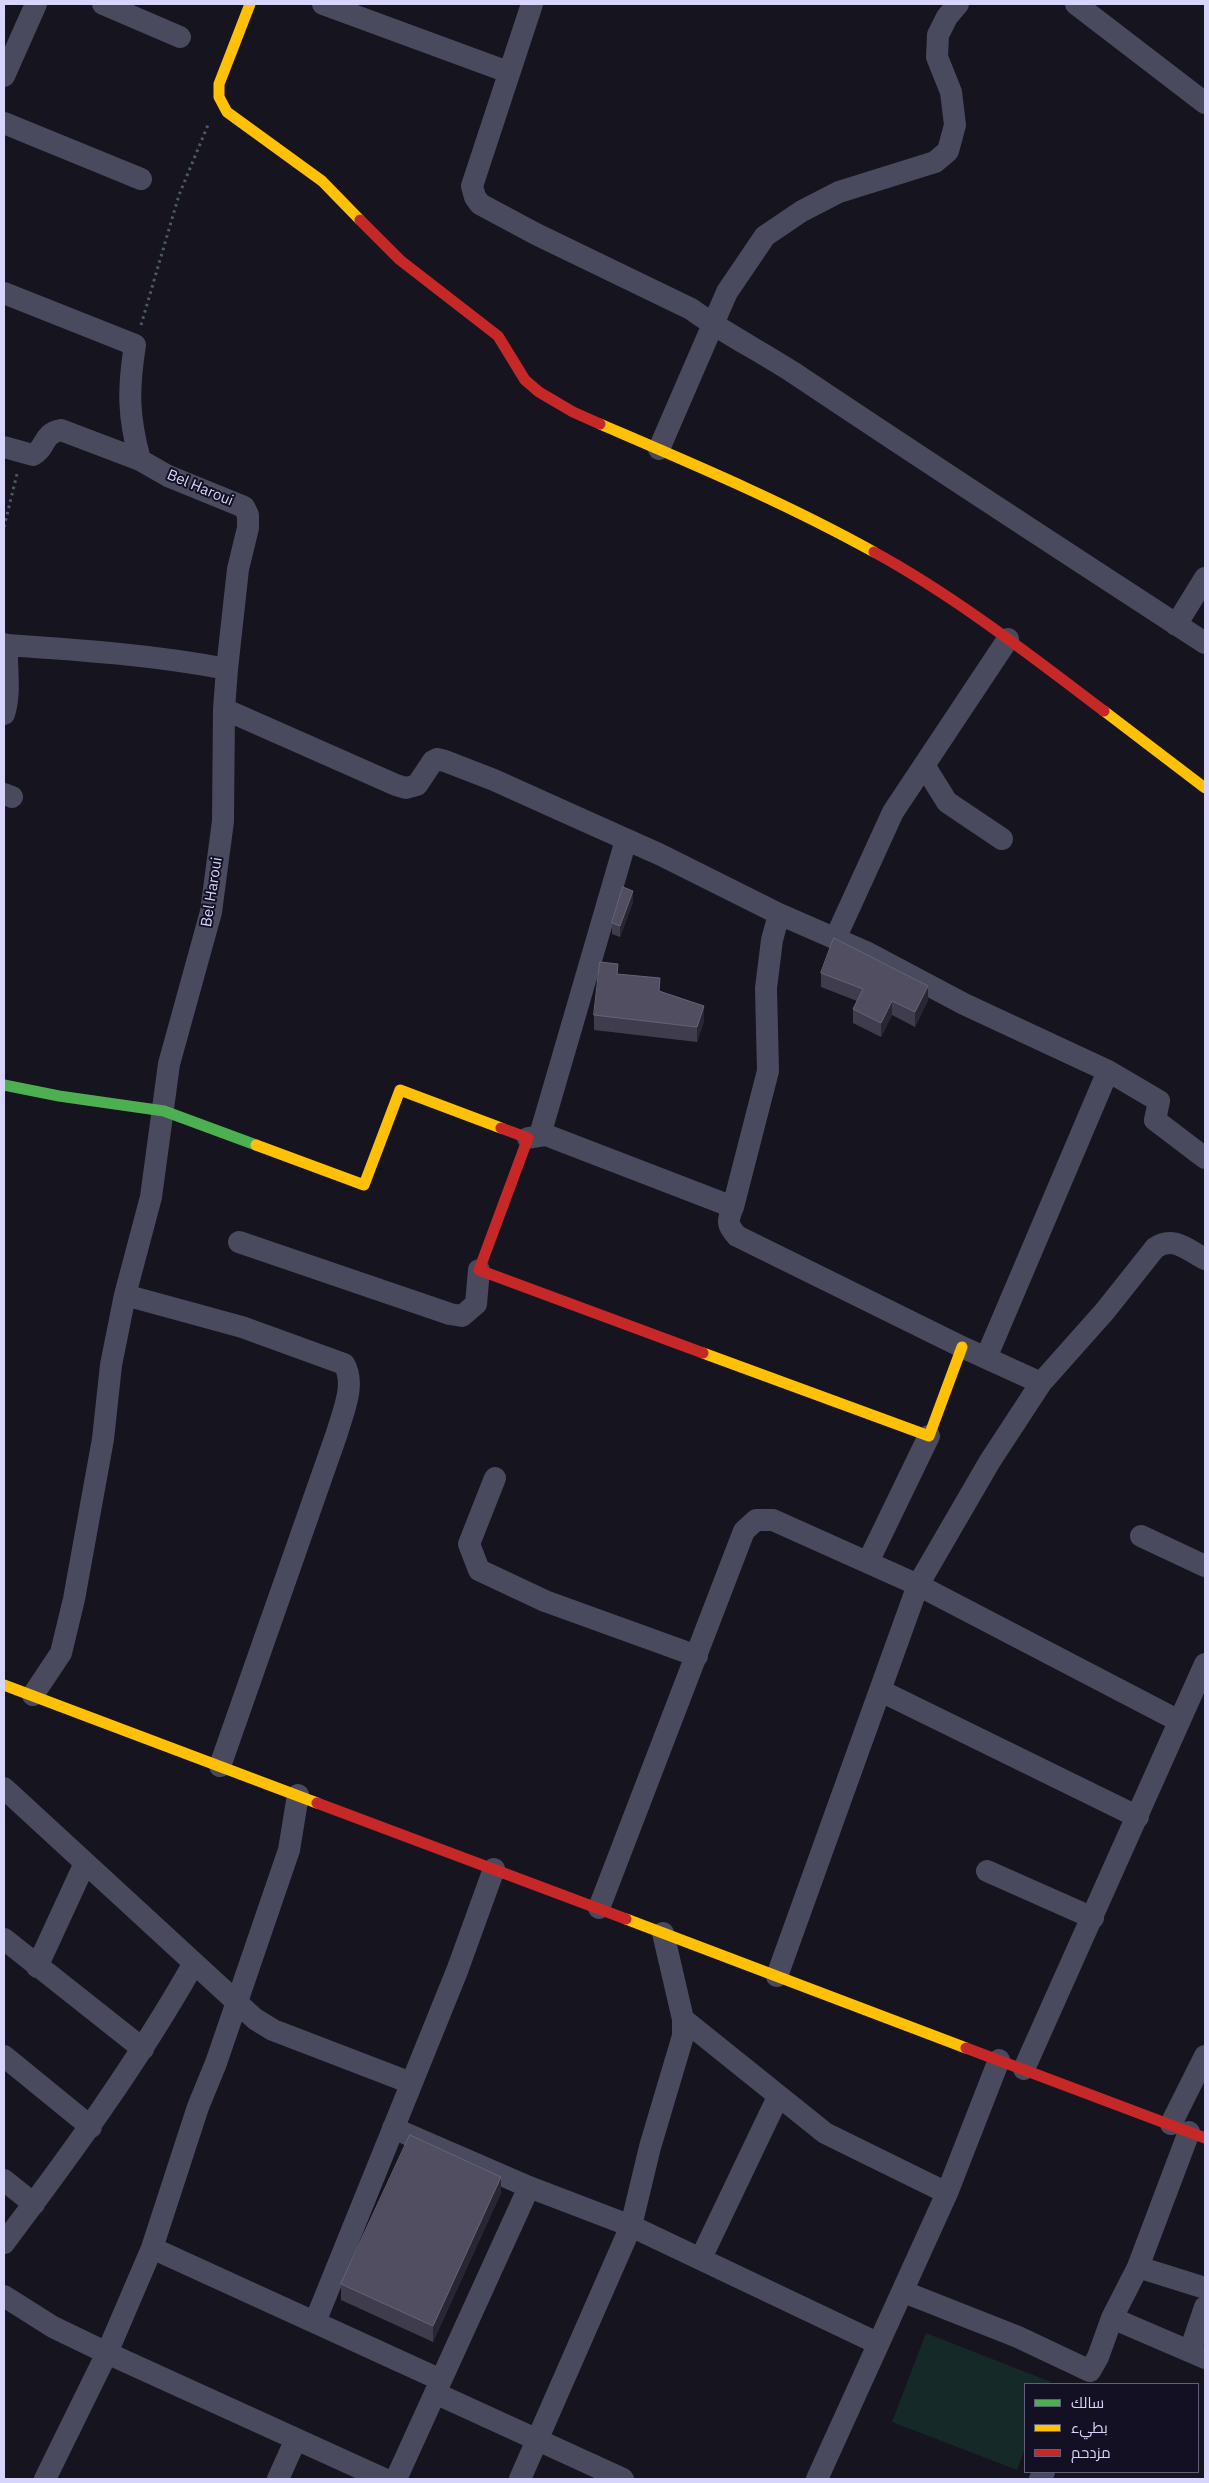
<!DOCTYPE html>
<html>
<head>
<meta charset="utf-8">
<style>
	body { margin:0 }
	#map { position:relative; width:1209px; height:2483px; overflow:hidden; background:#16141e; font-family:"IBM Plex Sans",Cairo,sans-serif }
	canvas { display:block }
	.frame { position:absolute; inset:0; border:5px solid #d7d5fb; pointer-events:none }
	.legend { position:absolute; left:1024px; top:2383px; width:175px; height:90px; box-sizing:border-box; background:#121022; border:1px solid #615f79; margin:0; padding:6px 9px; list-style:none; font-size:15px; color:#d7d5fb }
	.legend li { display:flex; align-items:center; gap:10px; height:25px }
	.legend b { width:25px; border:1px solid #615f79 }
</style>
</head>
<body>
<div id="map">
<canvas width="1209" height="2483"></canvas>
<div class="frame"></div>
<ul class="legend">
<li><b style="height:6px;background:#4caf50"></b>سالك</li>
<li><b style="height:6px;background:#ffc107"></b>بطيء</li>
<li><b style="height:6px;background:#c62828"></b>مزدحم</li>
</ul>
</div>
<script>
const c = document.querySelector('canvas').getContext('2d');
c.lineJoin = 'round';
function fill(path, color) { c.fillStyle = color; c.fill(path, 'evenodd'); }
function stroke(path, color, width, dash) { c.strokeStyle = color; c.lineWidth = width; c.lineCap = dash ? 'butt' : 'round'; c.setLineDash(dash || []); c.stroke(path); }
function drawText(font, color, halo, rows, align = 'center') {
  c.font = font + ' "IBM Plex Sans",sans-serif'; c.lineWidth = 4; c.setLineDash([]); c.textBaseline = 'middle'; c.strokeStyle = halo; c.fillStyle = color; for (const [text, x, y, turn = 0] of rows) {
    c.save(); c.translate(x, y); c.rotate((+turn || 0) * Math.PI / 180); c.textAlign = isNaN(turn) ? turn : align; if (halo) c.strokeText(text, 0, 0); c.fillText(text, 0, 0); c.restore();
  }
}
const green = new Path2D(`
	M926,2333L1051,2382L1050,2384H1025V2448L1017,2470L892,2422Z`);
const path = new Path2D(`
	M141,325L179,195L208,125
	M4,527L17,474`);
const street = new Path2D(`
	M103,4L180,37
	M323,4L508,72
	M532,4L472,186L475,197L480,204L536,234L691,309C724,333 760,351 794,373C930,464 1068,554 1205,643
	M1076,4L1205,103
	M4,76L36,4
	M4,123L141,179
	M4,293L135,345C128,389 128,416 140,460L168,476L244,507L248,515V528L238,569L227,669C154,655 81,650 7,645
	M4,447L33,455C47,448 41,434 61,430L140,460
	M659,449L727,292L765,236L802,211L839,192L935,162L948,151L955,125L951,92L937,57L938,35L947,17L958,4
	M1176,625L1205,578
	M4,644L7,645C6,668 11,693 4,714
	M224,709L396,785L406,788L417,785L433,761L437,759L445,761L494,780L565,812L661,855L779,914L866,952L964,1004L1108,1071L1159,1101L1155,1120L1205,1158
	M924,765L947,802L1002,839
	M4,794L12,797
	M835,939L893,812L1008,639
	M540,1135L626,840
	M528,1138L546,1135L733,1207C727,1221 727,1225 737,1236L962,1347L1041,1383
	M733,1207L768,1071L766,988L772,940L779,914
	M239,1242L450,1314L462,1316L476,1304L479,1270
	M125,1295L242,1327L344,1364C356,1384 343,1412 337,1433L220,1766
	M986,1358L1108,1071
	M495,1478L469,1544L479,1570L545,1601L697,1656
	M1141,1536L1205,1566
	M868,1562L929,1436
	M881,1691L1138,1817
	M33,1695L61,1653L74,1599L103,1439L111,1365L125,1295L151,1197L169,1064L211,912L223,821L224,709L227,669
	M4,1788L255,2019L273,2030L411,2083
	M987,1871L1093,1918
	M599,1908L744,1531L756,1520H773L918,1585L1179,1721
	M4,1939L143,2049
	M37,1967L85,1863
	M777,1976L918,1585L990,1461L1041,1383L1105,1311L1155,1248C1173,1235 1188,1250 1205,1259
	M683,2019L825,2133L947,2193
	M4,2056L91,2127
	M1024,2069L1205,1664
	M1171,2124L1205,2056
	M393,2128L529,2187L631,2226L877,2343
	M4,2180L34,2204
	M4,2243C72,2153 138,2062 194,1963
	M152,2248L441,2380
	M701,2258L778,2097
	M1138,2267L1205,2288
	M904,2292L1018,2337L1090,2371L1098,2357L1112,2318L1205,2358
	M4,2296L53,2327L107,2353L384,2479
	M1112,2318L1138,2267L1189,2132
	M315,2322L457,1971L494,1869
	M1190,2351L1205,2307
	M435,2393L623,2479
	M45,2479L107,2353L152,2248L198,2107L216,2063L289,1850L298,1795
	M278,2479L296,2439
	M396,2479L529,2187
	M520,2479L631,2226L650,2147L683,2036V2019L663,1933
	M817,2479L947,2193L999,2060
	M1040,2479L1044,2472`);
const fast = new Path2D(`
	M4,1085L59,1096L164,1111L256,1145`);
const slow = new Path2D(`
	M250,4L219,84V97L227,112L322,181L360,220
	M600,424C693,464 786,503 874,552
	M1104,711L1205,788
	M256,1145L364,1185L400,1090L501,1128
	M703,1353L929,1436L962,1347
	M4,1685L317,1803
	M626,1919L966,2048`);
const jam = new Path2D(`
	M360,220L400,260L498,336L525,380L539,392L573,412L600,424
	M874,552C956,597 1030,655 1104,711
	M501,1128L528,1138L479,1270L703,1353
	M317,1803L626,1919
	M966,2048L1205,2138`);
const wall = new Path2D(`
	M633,902L620,937L612,934V923Z
	M821,973L928,1000L915,1027L892,1015L881,1037L853,1023V1009L857,1001L821,987Z
	M618,974L660,991L704,1021L697,1042L594,1030V1015Z
	M501,2193L433,2342L341,2300V2284Z`);
const shadedWall = new Path2D(`
	M633,891V902L620,937V926Z
	M928,986V1000L915,1027V1012Z
	M892,1001V1015L881,1037V1023Z
	M704,1006V1021L697,1042V1027Z
	M501,2177V2193L433,2342V2326Z`);
const building = new Path2D(`
	M623,887L633,891L620,926L612,923Z
	M834,938L928,986L915,1012L892,1001L881,1023L853,1009L863,989L821,973Z
	M600,962L618,964L617,974L660,978L659,991L704,1006L697,1027L594,1015Z
	M410,2135L501,2177L433,2326L341,2284Z`);
const streetNames = [
	["Bel Haroui",200,488,23],
	["Bel Haroui",212,892,-81]
];
fill(green, '#142928');
stroke(path, '#4c5a64', 3, [2.5, 4]);
stroke(street, '#4a4a5e', 22);
stroke(fast, '#4caf50', 11);
stroke(slow, '#ffc107', 11);
stroke(jam, '#c62828', 11);
fill(wall, '#3f3d4d');
fill(shadedWall, '#282632');
fill(building, '#504e60');
stroke(building, '#656378', 1);
drawText('15px', '#d7d5fb', '#121022', streetNames);
</script>
</body>
</html>
